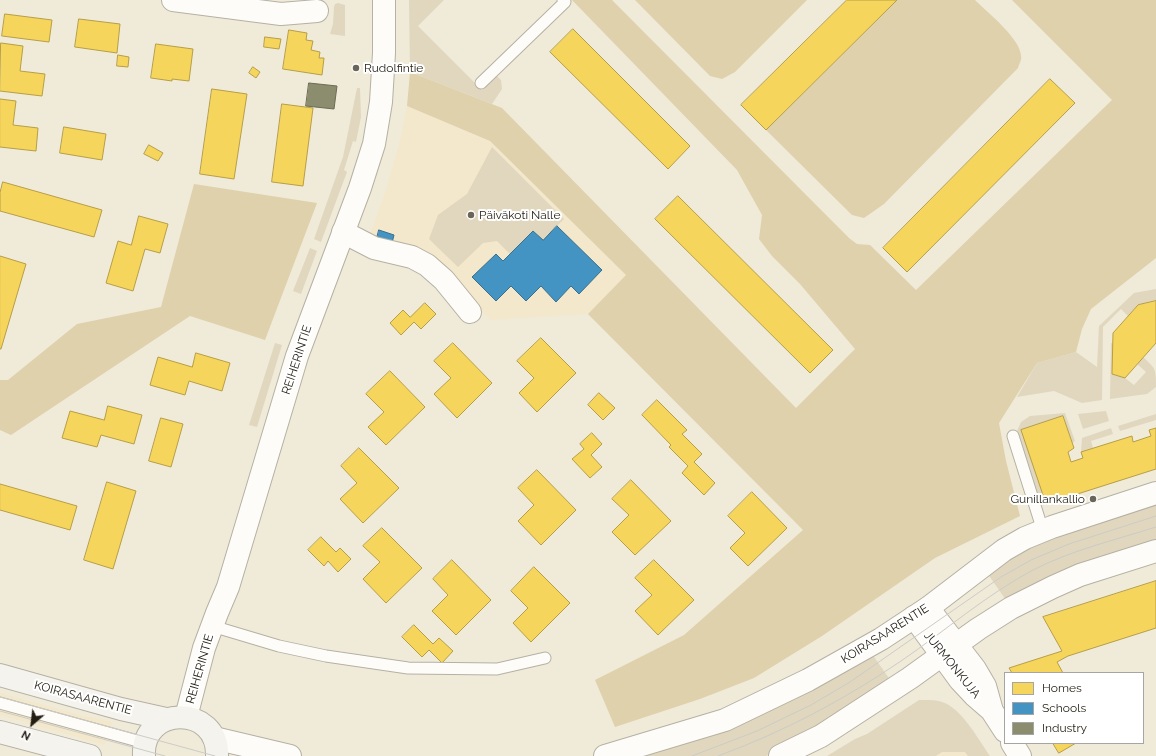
<!DOCTYPE html>
<html>
<head>
<meta charset="utf-8">
<style>
	body { margin:0 }
	#map { position:relative; width:1156px; height:756px; overflow:hidden; background:#f0ead9; font-family:Raleway,sans-serif }
	canvas { display:block }
	.legend { position:absolute; left:1004px; top:672px; width:140px; height:72px; box-sizing:border-box; background:#fff; border:1px solid #a7a5a1; margin:0; padding:5px 7px; list-style:none; font-size:12px; color:#221e13 }
	.legend li { display:flex; align-items:center; gap:8px; height:20px }
	.legend b { width:20px; border:1px solid #a7a5a1 }
	.north { position:absolute; left:12px; top:704px; width:40px; height:40px; -webkit-text-stroke:3px #fff; paint-order:stroke; rotate:208deg; font-size:11px; font-weight:700; line-height:16px; text-align:center; color:#221e13 }
	.north::after { content:''; display:block; margin:auto; width:14px; height:18px; background:#221e13; clip-path:polygon(50% 0,100% 100%,50% 72%,0 100%) }
</style>
</head>
<body>
<div id="map">
<canvas width="1156" height="756"></canvas>
<ul class="legend">
<li><b style="height:11px;background:#f6d55c"></b>Homes</li>
<li><b style="height:11px;background:#4393c3"></b>Schools</li>
<li><b style="height:11px;background:#8c8c6e"></b>Industry</li>
</ul>
<div class="north">N</div>
</div>
<script>
const c = document.querySelector('canvas').getContext('2d');
c.lineJoin = 'round';
function fill(path, color) { c.fillStyle = color; c.fill(path, 'evenodd'); }
function stroke(path, color, width, dash) { c.strokeStyle = color; c.lineWidth = width; c.lineCap = dash ? 'butt' : 'round'; c.setLineDash(dash || []); c.stroke(path); }
function drawText(font, color, halo, rows, align = 'center') {
  c.font = font + ' Raleway,sans-serif'; c.lineWidth = 4; c.setLineDash([]); c.textBaseline = 'middle'; c.strokeStyle = halo; c.fillStyle = color; for (const [text, x, y, turn = 0] of rows) {
    c.save(); c.translate(x, y); c.rotate((+turn || 0) * Math.PI / 180); c.textAlign = isNaN(turn) ? turn : align; if (halo) c.strokeText(text, 0, 0); c.fillText(text, 0, 0); c.restore();
  }
}
const built = new Path2D(`
	M407,106L490,141L626,275L588,314L491,320L434,264L368,240L386,190L400,141Z
	M0,693L88,717H91L112,722L105,745L0,715Z
	M942,752H965L968,756H936Z`);
const green = new Path2D(`
	M409,0H444L418,26L482,90L496,75L501,80L502,89L492,104L410,72Z
	M338,3L345,5V36L330,34L333,24L334,7L335,4Z
	M357,88H360L361,117L356,142L353,141L344,170L347,172L321,242L314,239L343,157Z
	M492,147L564,219L543,240L533,231L510,254L497,241L483,243L458,267L429,239L438,215L467,194Z
	M310,248L317,251L301,294L293,291Z
	M1156,289V301L1138,305L1128,316L1121,309L1103,327L1102,400L1082,403L1054,391L1017,397L1037,363L1076,352L1097,367L1099,326L1134,293Z
	M275,343L282,345L257,427L249,425Z
	M1111,343H1113V374L1125,378L1134,385L1146,372L1137,364L1143,357C1156,369 1156,369 1156,387L1147,394L1110,399Z
	M1106,411L1109,421L1083,429L1078,414Z
	M1065,413L1075,441L1072,443L1063,416L1046,504L1041,505L1017,431L1021,422L1030,416Z
	M1156,414V420L1120,431L1118,426Z
	M1111,428L1113,434L1091,441L1093,448L1081,452L1082,438Z
	M1156,499V545L1008,603L985,570L1005,556Z
	M870,651L893,684L806,737L766,756H630Z
	M919,700C928,700 938,699 947,704C964,713 979,740 990,756H968L965,752H942L936,756H827L855,739L867,734Z`);
const forest = new Path2D(`
	M572,0H612L849,238L857,244L870,245L916,290L1112,100L1012,0H1156V258L1091,309L1082,329L1076,352L1037,363L999,423L1006,461L1020,516L935,558L822,636L754,678L700,699L615,727L595,680L684,635L803,530L588,314L626,275L490,141L407,106L410,72L502,108L796,408L855,349L800,284L772,256L759,239L762,215L737,170Z
	M635,0H807L735,72L722,79L710,76Z
	M897,0H975C987,12 1021,39 1021,56C1022,60 1019,64 1018,68L884,204L864,218L852,215L766,130Z
	M194,184L317,203L265,340L190,316L11,435L0,430V380H8L77,324L161,307Z`);
const homes = new Path2D(`
	M847,0H897L766,130L741,105Z
	M5,14L52,20L49,42L2,36Z
	M79,19L120,24L117,53L75,47Z
	M573,29L690,146L668,169L550,52Z
	M289,30L307,33L306,40L313,41L311,50L320,52L319,58H324L322,75L283,69Z
	M265,37L281,39L279,49L264,47Z
	M1,43L23,46L20,71L45,74L42,96L0,91Z
	M156,44L193,49L189,81L172,79V81L151,78Z
	M118,55L129,57L128,67L117,66Z
	M253,67L260,72L256,78L249,73Z
	M1050,79L1075,103L907,272L883,248Z
	M212,89L247,94L234,179L200,174Z
	M0,99L16,101L13,125L38,128L36,151L0,147Z
	M282,104L313,108L303,186L272,182Z
	M64,127L106,134L102,160L60,153Z
	M149,145L163,153L158,161L144,154Z
	M3,182L102,210L94,237L0,211V193Z
	M678,196L833,350L810,373L655,219Z
	M139,216L168,224L160,253L145,249L133,291L106,283L118,241L131,245Z
	M0,256L26,264L1,349H0Z
	M1156,301V343L1125,378L1112,374L1113,333L1138,305Z
	M425,303L436,314L421,329L414,322L401,335L390,323L403,310L410,317Z
	M541,338L576,373L537,412L519,393L534,378L517,361Z
	M453,343L492,383L457,418L434,394L451,378L434,361Z
	M196,353L230,363L222,391L189,381L185,395L150,385L158,357L192,367Z
	M390,371L425,407L386,445L368,427L384,412L366,394Z
	M599,393L615,408L603,420L588,405Z
	M657,400L687,430L682,434L702,454L694,462L715,483L704,495L682,473L688,466L669,447L671,445L642,415Z
	M108,406L142,415L134,444L101,435L97,447L62,438L70,411L104,420Z
	M1063,416L1074,448L1068,452L1071,462L1083,458L1081,452L1132,436L1133,442L1151,436L1149,430L1156,428V469L1046,504L1021,430Z
	M161,418L183,424L171,467L149,461Z
	M592,433L602,444L591,455L602,467L590,478L572,459L584,449L580,444Z
	M359,448L399,488L363,523L340,499L357,483L341,466Z
	M537,470L576,510L541,545L518,521L534,505L518,488Z
	M631,480L671,521L635,555L612,532L629,515L612,499Z
	M107,482L136,491L113,569L84,560Z
	M0,484L77,506L70,530L0,510Z
	M752,492L787,528L748,566L730,548L745,533L728,516Z
	M382,528L422,568L386,603L363,579L380,562L363,546Z
	M321,537L336,552L340,548L351,559L338,572L328,561L324,566L308,550Z
	M452,560L491,600L456,635L432,611L448,595L433,579Z
	M654,560L694,600L658,635L635,611L652,595L635,578Z
	M534,567L570,603L531,642L513,623L528,608L511,591Z
	M1156,581V628L1068,656L1057,662L1063,673H1012L1009,668L1062,651L1043,617Z
	M414,625L433,644L439,638L453,651L442,663L429,650L422,657L402,637Z
	M1053,743H1076L1059,753Z`);
const schools = new Path2D(`
	M557,226L602,270L579,294L571,286L556,302L541,286L526,301L511,286L496,301L472,277L496,254L503,261L533,231L543,240Z
	M379,230L394,235L392,243L377,238Z`);
const industry = new Path2D(`
	M309,83L337,86L334,109L306,106Z`);
const service = new Path2D(`
	M481,83L565,2L563,0
	M1013,436L1043,531
	M212,626L279,646L326,656L408,668L497,669L545,658
	M0,703L145,743`);
const minor = new Path2D(`
	M173,0L281,14L317,11
	M343,232L374,248L412,257L427,265L444,280L470,312
	M928,608L975,669L985,686L992,711L1005,731
	M914,617L960,680L975,696L990,709
	M1012,743L1020,756`);
const tertiary = new Path2D(`
	M186,717L204,648L217,613L228,587L297,356L360,188L374,144L381,102L384,53V0
	M214,738L290,756
	M605,756L725,720L808,680L881,639L928,608L1004,550L1025,538L1052,527L1156,493
	M780,756L821,736L910,678L978,629L1011,608L1053,587L1080,575L1156,551`);
const secondary = new Path2D(`
	M0,675L121,709L166,719
	M0,732L90,756
	M144,756C141,705 219,704 217,756`);
const tram = new Path2D(`
	M0,697L215,756
	M0,711L165,756
	M692,756L757,731L811,705L850,682L1001,577L1031,560L1069,544L1156,516
	M718,756C783,732 844,700 901,661C945,631 986,595 1033,570C1072,550 1115,540 1156,527`);
const markers = [
	[356,68,4,"#6a6558"],
	[471,215,4,"#6a6558"],
	[1093,499,4,"#6a6558"]
];
const poiNames = [
	["Rudolfintie",364,68],
	["Päiväkoti Nalle",479,215],
	["Gunillankallio",1085,499,"right"]
];
const streetNames = [
	["REIHERINTIE",297,360,-72],
	["KOIRASAARENTIE",885,634,-32],
	["JURMONKUJA",952,665,51],
	["REIHERINTIE",200,669,-74],
	["KOIRASAARENTIE",83,698,15]
];
fill(built, '#f3e8cb');
fill(green, '#e0d7be');
fill(forest, '#ded1ac');
fill(homes, '#f6d55c');
stroke(homes, '#b69e46', 1);
fill(schools, '#4393c3');
stroke(schools, '#39708e', 1);
fill(industry, '#8c8c6e');
stroke(industry, '#6c6b53', 1);
stroke(service, '#b5b1a3', 13);
stroke(minor, '#b5b1a3', 24);
stroke(tertiary, '#b5b1a3', 24);
stroke(secondary, '#b5b1a3', 24);
stroke(service, '#fdfcf9', 11);
stroke(minor, '#fdfcf9', 22);
stroke(tertiary, '#fdfcf9', 22);
stroke(secondary, '#f5f3ee', 22);
stroke(tram, '#cccbc5', 1);
for (const [x, y, r, color] of markers) { const dot = new Path2D(); dot.arc(x, y, r, 0, 2 * Math.PI); c.fillStyle = color; c.fill(dot); stroke(dot, '#fff', 1.5); }
drawText('12px', '#221e13', '#fff', poiNames, 'left');
drawText('12px', '#221e13', '#fff', streetNames);
</script>
</body>
</html>
